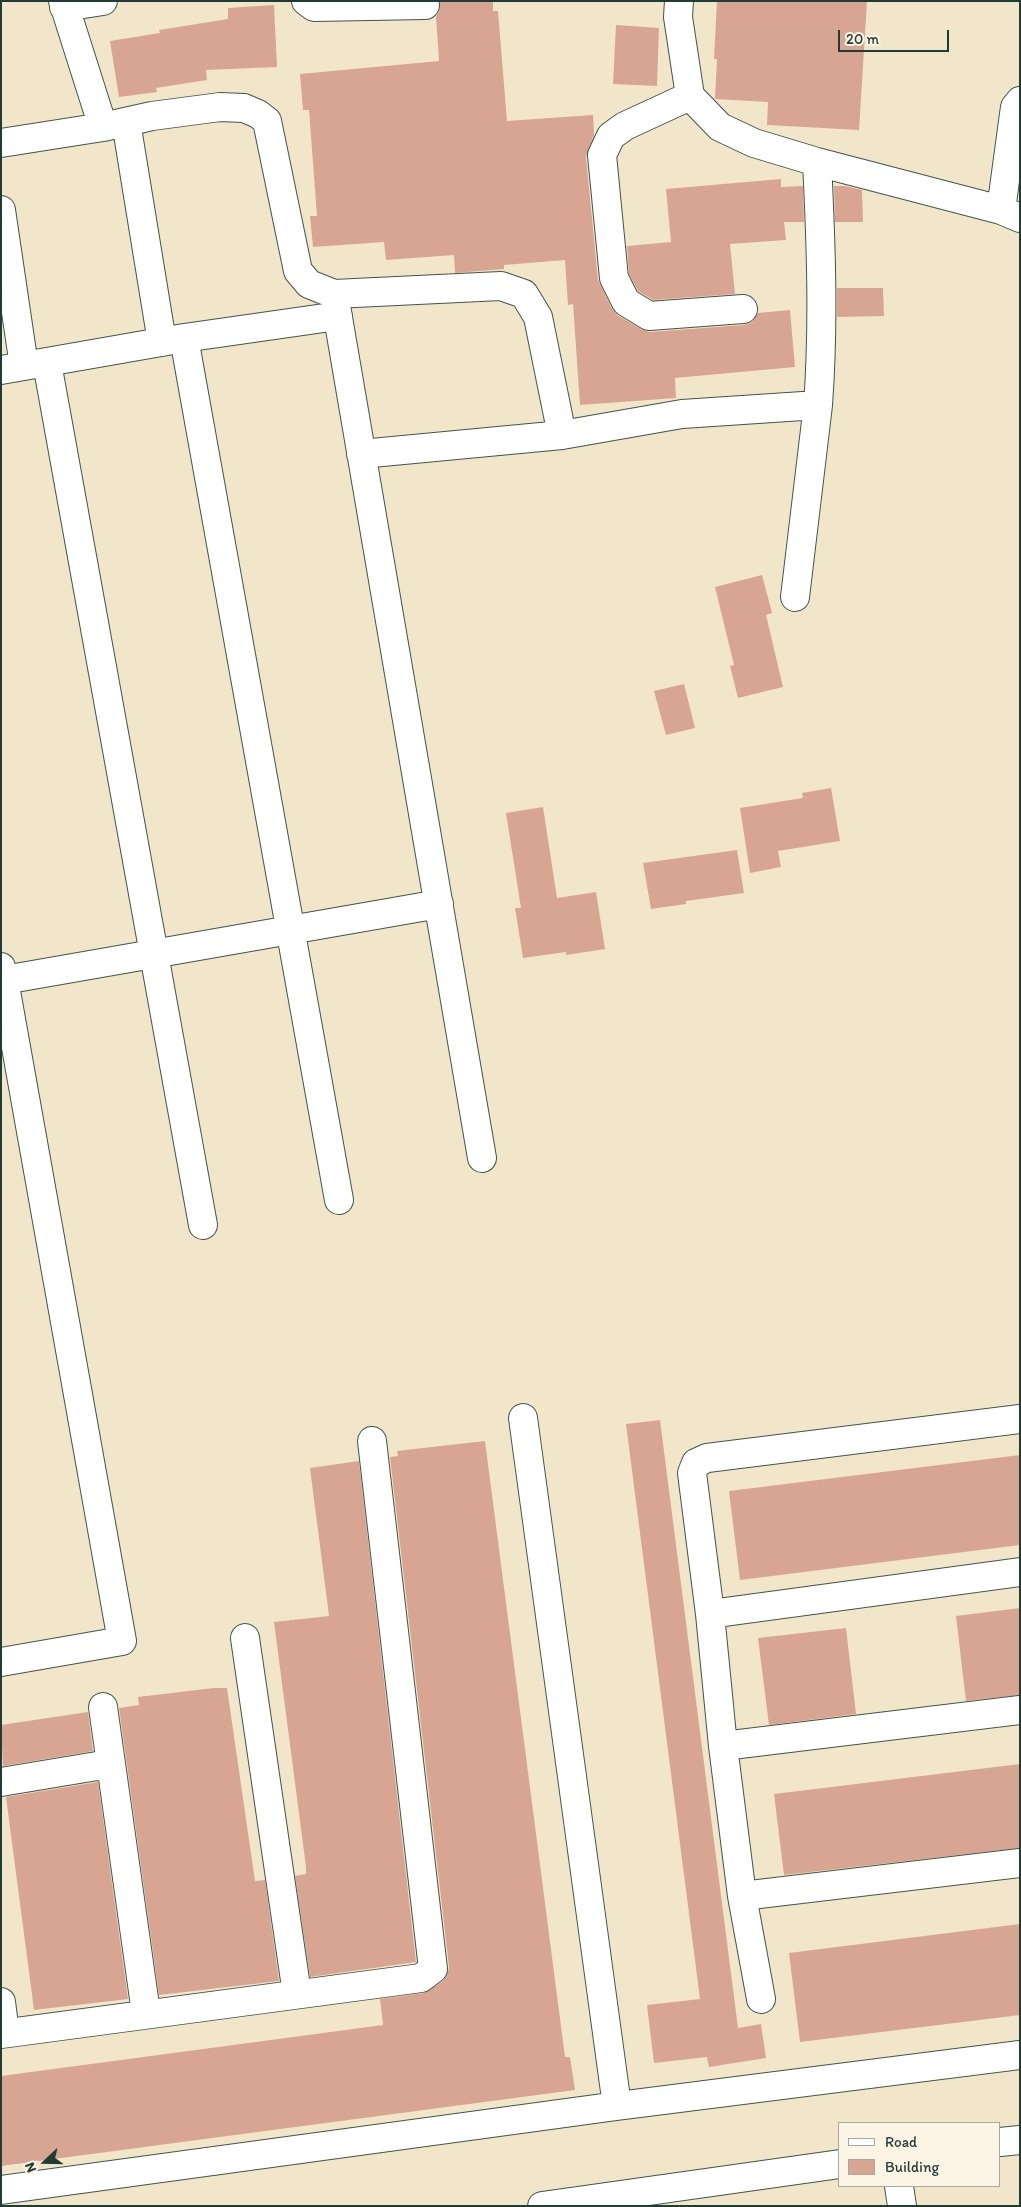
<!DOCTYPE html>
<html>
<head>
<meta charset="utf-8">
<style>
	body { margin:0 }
	#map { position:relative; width:1021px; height:2207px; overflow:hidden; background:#f2e6ca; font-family:Itim,sans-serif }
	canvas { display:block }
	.frame { position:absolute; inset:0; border:2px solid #1f3d34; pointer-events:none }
	.legend { position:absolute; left:838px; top:2122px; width:162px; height:65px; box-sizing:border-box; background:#fcf5e5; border:1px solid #a4ab9e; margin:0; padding:6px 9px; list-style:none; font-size:15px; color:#1f3d34 }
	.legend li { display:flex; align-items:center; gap:10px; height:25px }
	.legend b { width:25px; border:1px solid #a4ab9e }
	.north { position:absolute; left:20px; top:2137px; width:50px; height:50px; -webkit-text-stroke:4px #fcf5e5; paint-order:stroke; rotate:249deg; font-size:14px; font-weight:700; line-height:20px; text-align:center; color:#1f3d34 }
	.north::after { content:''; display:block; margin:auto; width:18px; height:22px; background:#1f3d34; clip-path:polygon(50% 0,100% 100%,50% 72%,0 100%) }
	.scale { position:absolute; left:838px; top:30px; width:111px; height:22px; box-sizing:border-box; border:2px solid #1f3d34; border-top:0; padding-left:6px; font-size:15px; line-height:18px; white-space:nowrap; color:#1f3d34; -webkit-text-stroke:4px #fcf5e5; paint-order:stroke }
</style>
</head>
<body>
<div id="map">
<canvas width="1021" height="2207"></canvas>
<div class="frame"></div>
<ul class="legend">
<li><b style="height:6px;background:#fff"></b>Road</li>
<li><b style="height:14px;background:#d9a593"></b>Building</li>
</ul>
<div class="north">N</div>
<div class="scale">20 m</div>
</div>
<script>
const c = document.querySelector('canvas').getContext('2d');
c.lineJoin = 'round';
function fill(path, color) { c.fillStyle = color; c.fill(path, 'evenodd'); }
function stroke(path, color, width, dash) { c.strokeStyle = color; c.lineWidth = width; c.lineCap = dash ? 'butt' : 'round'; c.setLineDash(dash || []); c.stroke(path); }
const building = new Path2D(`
	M440,1H493V11H498L507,121L593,115L594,135L586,157L598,280L612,309L617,315L641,329L650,332L744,325L752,322L758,313L790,310L795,367L675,378L676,398L580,405L573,304L568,305L565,260L504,265V269L455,273L454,255L386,260L384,242L313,247L310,216H317L309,110H303L300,74L439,61L436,16L439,12Z
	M717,1H867L859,130L767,125L768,102L715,99L717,59H714Z
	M274,5L277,67L206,70L207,80L156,88L157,92L119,97L110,41L160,33L159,30L228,19V8Z
	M616,25L659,28L657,86L613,84Z
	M781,179V187L803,186L804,222H784L786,240L730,244L735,294L653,300L638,291L629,274L627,246L671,242L666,189Z
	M834,186H845L862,190L863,222H835Z
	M837,288H883L884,316L837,317Z
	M762,575L772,613L766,615L783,687L738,698L730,666L734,665L715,587Z
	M684,684L695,728L666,735L654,691Z
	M831,788L840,841L778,851L781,867L750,873L740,808L803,798L802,793Z
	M543,807L557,898L596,892L605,949L566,955V952L523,958L515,908H521L506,813Z
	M737,850L744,893L686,901V904L651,909L643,863Z
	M660,1420L738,2028L761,2024L766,2058L709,2067L707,2057L654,2063L647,2005L700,1999L626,1424Z
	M485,1441L565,2057H570L575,2090L1,2166V2076L383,2025L380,1999L424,1993L442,1982L447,1976L449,1967L390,1457L398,1456L397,1451Z
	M1020,1455V1545L740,1580L729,1491Z
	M359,1461L416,1962L310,1977L295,1876L306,1874V1867L274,1622L329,1616L310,1468Z
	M1020,1608V1695L966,1701L956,1616Z
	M846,1628L856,1714L769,1725L758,1638Z
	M214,1688H227L255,1881L265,1880L279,1981L159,1995L119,1708L139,1705L138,1697Z
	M88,1712L93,1751L3,1766L1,1725Z
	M1020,1764V1848L784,1875L774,1794Z
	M98,1782L128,1999L34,2010L6,1797Z
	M1020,1924V2015L800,2042L789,1953Z`);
const minor = new Path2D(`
	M63,1L103,127
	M306,1L314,7L425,5
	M679,1L678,17L690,96L720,127L754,143L817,162L1001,210L1020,218
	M64,7L103,1
	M690,96L625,126L611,136L602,155L614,278L626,302L649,316L743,309
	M126,122L162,342
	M1,143L103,127L152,116L220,107L244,108L258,114L267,121L298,271L309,284L334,294L501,286L524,294L538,317L562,435L682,414L818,405C824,324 821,243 817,162
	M1,210L24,366
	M1001,210L1015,107L1020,101
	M334,294L482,1158
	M184,338L339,1200
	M47,363L203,1225
	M1,370L184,338L338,316
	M361,454L562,435
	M795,597L818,405
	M1,967L4,980L439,904
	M1,981L4,980L122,1641L1,1662
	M523,1418L617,2106
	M710,1614L1020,1572
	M245,1638L297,1994
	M103,1707L146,2013
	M1020,1710L723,1746L742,1896L1020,1863
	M723,1746L710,1614L692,1473L696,1463L707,1458L1020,1419
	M1,1782L97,1766L106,1767L112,1774
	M742,1896L761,1999
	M1,2002L5,2033
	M1,2034L421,1978L433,1969L372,1441
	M1000,2142L1020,2140
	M899,2186L902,2206
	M1,2190L617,2106L1020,2055
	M542,2206L840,2164`);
fill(building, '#d9a593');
stroke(minor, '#3f564a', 30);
stroke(minor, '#fff', 28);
</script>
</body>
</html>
